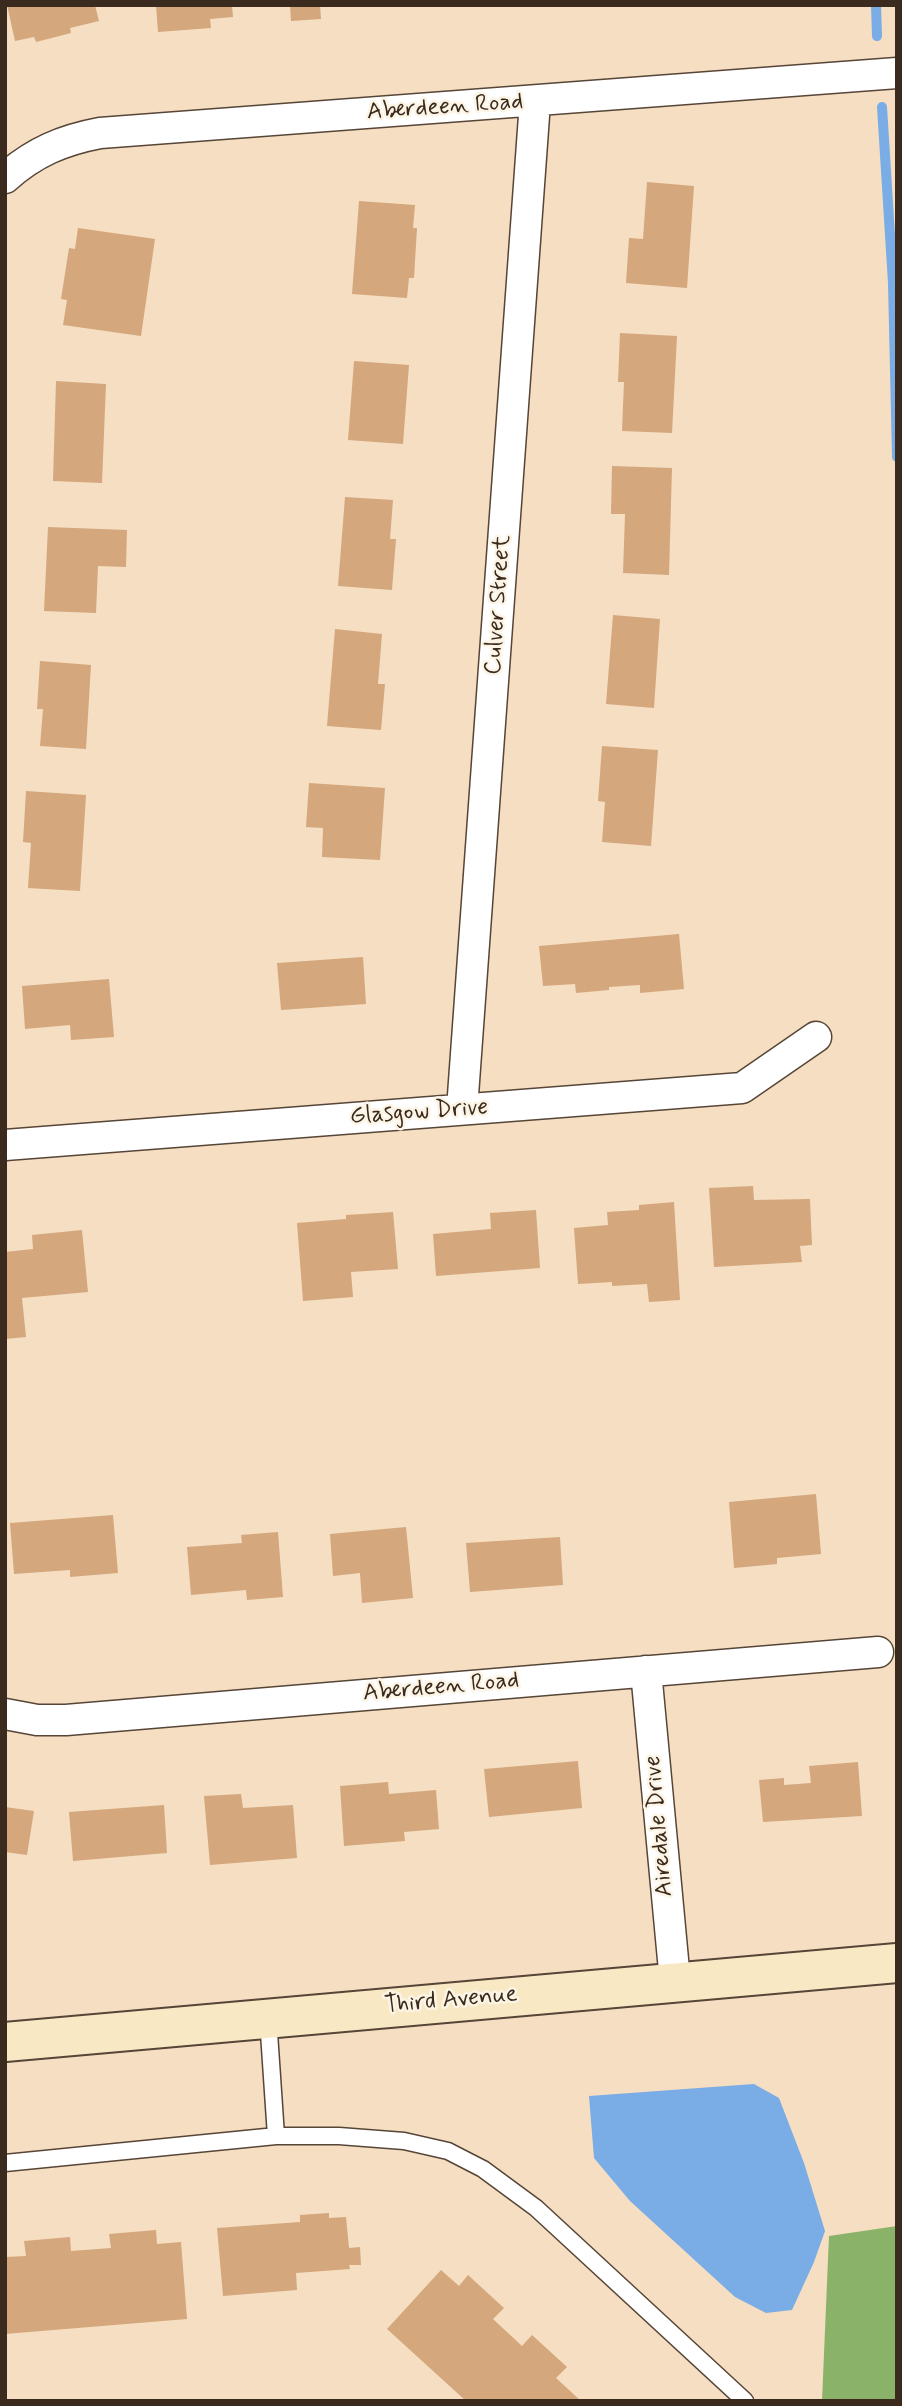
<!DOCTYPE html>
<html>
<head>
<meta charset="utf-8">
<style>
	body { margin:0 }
	#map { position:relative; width:902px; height:2406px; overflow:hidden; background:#f5dec2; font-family:Mynerve,sans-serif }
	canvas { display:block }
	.frame { position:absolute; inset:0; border:7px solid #3b2a1e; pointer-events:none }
</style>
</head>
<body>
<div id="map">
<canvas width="902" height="2406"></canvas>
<div class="frame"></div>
</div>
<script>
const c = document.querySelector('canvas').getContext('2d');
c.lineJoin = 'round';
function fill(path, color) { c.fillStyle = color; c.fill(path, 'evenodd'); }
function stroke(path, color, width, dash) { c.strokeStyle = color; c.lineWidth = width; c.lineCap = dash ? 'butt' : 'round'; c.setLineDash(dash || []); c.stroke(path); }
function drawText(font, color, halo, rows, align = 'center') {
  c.font = font + ' Mynerve,sans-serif'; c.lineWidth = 5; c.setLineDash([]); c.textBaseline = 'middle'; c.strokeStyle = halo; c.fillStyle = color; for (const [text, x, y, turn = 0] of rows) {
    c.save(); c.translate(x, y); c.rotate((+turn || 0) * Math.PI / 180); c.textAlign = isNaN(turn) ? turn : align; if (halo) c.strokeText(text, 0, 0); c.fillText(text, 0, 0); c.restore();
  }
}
const forest = new Path2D(`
	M897,2226V2401H822L829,2236Z`);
const water = new Path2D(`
	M754,2084L779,2098L804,2163L825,2231L814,2262L792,2310L766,2313L735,2297L630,2201L594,2158L589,2096Z`);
const stream = new Path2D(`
	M876,5L877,36
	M882,107L893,283L897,457`);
const building = new Path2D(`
	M7,5H95L99,21L70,28L71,33L36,42L34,37L15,41Z
	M156,5H232L233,17L210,19L211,28L158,32Z
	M290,5H320L321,19L291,21Z
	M647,182L694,186L687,288L626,283L629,238L643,239Z
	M359,201L415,205L413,228H417L414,278H409L407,298L352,294Z
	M78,228L155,239L141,336L63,325L67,300L61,299L69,248L75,249Z
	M620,333L677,336L672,433L622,431L624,382H618Z
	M354,361L409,365L403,444L348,440Z
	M56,381L106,384L102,483L53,481Z
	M612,466L672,468L669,575L623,573L625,514H611Z
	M345,497L393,500L390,539H396L392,590L338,586Z
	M48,527L127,530L126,567L98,566L96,613L44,611Z
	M613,615L660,619L654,708L606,704Z
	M335,629L382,634L378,684H385L381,730L327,726Z
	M40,661L91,665L86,749L40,746L43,709H37Z
	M602,746L658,750L651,846L602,842L605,802L598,801Z
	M309,783L385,788L380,860L322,857L323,828L306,827Z
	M26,791L86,795L80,891L28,888L31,843L23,842Z
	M679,934L684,989L640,993V985L609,987V990L576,993L575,984L543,986L539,946Z
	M363,957L366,1004L281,1010L277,963Z
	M109,979L114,1037L71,1040L70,1025L25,1029L22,986Z
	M753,1186L754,1200L810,1199L812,1245L800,1246L802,1262L714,1267L709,1188Z
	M674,1202L680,1300L649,1302L647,1284L612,1286V1282L578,1284L574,1228L608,1225L607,1212L639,1210V1205Z
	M536,1210L540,1268L436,1276L433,1234L491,1229L490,1213Z
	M393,1212L398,1269L351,1272L353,1297L303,1301L297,1223L346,1219V1215Z
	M82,1230L88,1292L22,1298L26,1337L5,1339V1252L33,1249L32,1235Z
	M816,1494L821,1554L777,1558V1564L734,1568L729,1502Z
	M113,1515L118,1573L70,1577V1570L14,1574L10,1523Z
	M406,1527L413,1598L362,1603L360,1573L333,1576L330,1534Z
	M278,1532L283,1597L247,1600L246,1590L191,1595L187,1547L242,1543L241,1535Z
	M560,1537L563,1585L470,1592L466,1543Z
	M578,1761L582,1808L489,1817L484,1769Z
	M858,1762L862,1816L763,1822L759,1780L784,1778V1785L811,1783L809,1766Z
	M388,1782L389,1794L436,1790L439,1829L404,1832L405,1841L344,1846L340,1786Z
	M241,1794L243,1808L293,1805L297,1858L210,1865L204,1796Z
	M164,1805L167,1853L73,1861L69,1812Z
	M5,1807L34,1811L27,1855L5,1852Z
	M329,2213V2218L346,2217L349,2248L360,2247L361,2265H349L350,2269L296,2273L297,2290L223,2296L217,2228L300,2222V2215Z
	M156,2230L157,2244L181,2242L187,2319L5,2334V2257L26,2256L24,2241L70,2237L71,2251L111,2248L109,2234Z
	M441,2270L459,2286L468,2275L504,2308L493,2319L522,2346L532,2335L567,2367L556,2378L581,2401H466L387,2329Z`);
const lane = new Path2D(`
	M268,2018L276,2136
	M5,2163L276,2136H339L404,2141L448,2151L483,2169L536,2208L745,2401`);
const street = new Path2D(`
	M5,178C34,152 63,140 100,133L897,73
	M462,1109L535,102
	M5,1145L742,1088L816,1037
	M646,1671L675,1981
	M5,1714L37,1720H66L878,1652`);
const secondary = new Path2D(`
	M5,2042L897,1963`);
const streetNames = [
	["Aberdeen Road",445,108,-4],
	["Culver Street",499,605,-86],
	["Glasgow Drive",419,1113,-4],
	["Aberdeen Road",441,1688,-5],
	["Airedale Drive",660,1826,-95],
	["Third Avenue",451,2001,-5]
];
fill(forest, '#8ab268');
fill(water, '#7aace6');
stroke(stream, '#7aace6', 10);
fill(building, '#d4a77d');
stroke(lane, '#574537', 19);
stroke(street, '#574537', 33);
stroke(secondary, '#574537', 42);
stroke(lane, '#fff', 16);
stroke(street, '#fff', 30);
stroke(secondary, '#f8e8c3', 38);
drawText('24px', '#3b2a1e', '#fcf5e5', streetNames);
</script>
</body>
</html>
